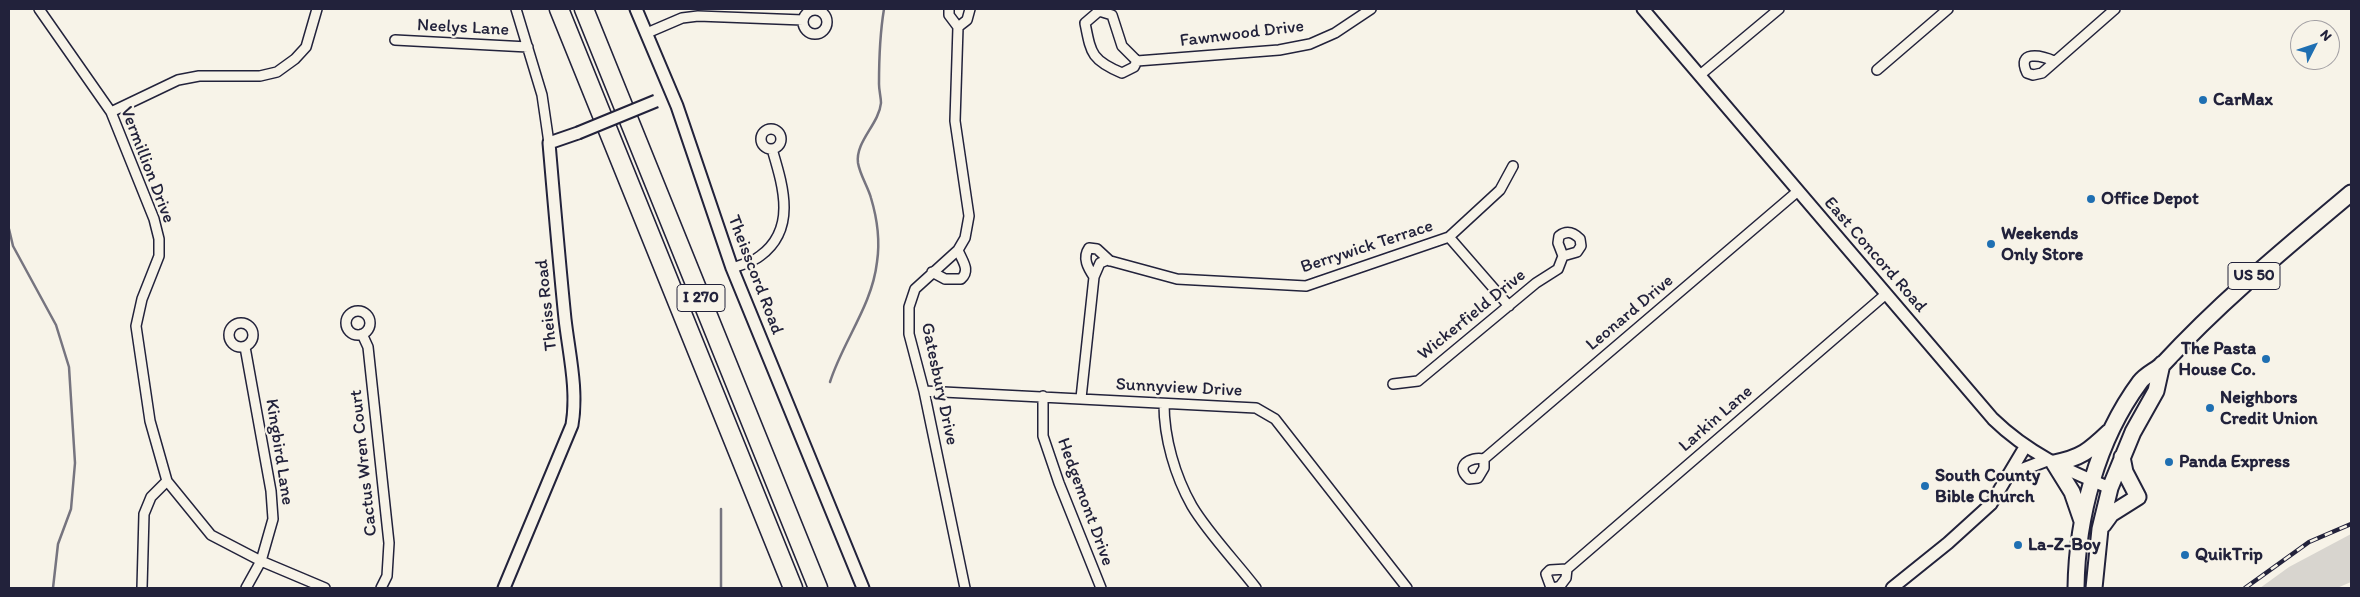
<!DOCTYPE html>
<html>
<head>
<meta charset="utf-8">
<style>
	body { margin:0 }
	#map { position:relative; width:2360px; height:597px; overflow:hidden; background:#f7f3e8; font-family:Itim,sans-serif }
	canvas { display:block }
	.frame { position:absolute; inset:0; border:10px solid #22223b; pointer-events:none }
	.north { position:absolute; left:2290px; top:20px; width:50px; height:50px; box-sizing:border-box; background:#f7f3e8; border:1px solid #a29fa3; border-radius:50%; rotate:49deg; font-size:14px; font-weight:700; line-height:20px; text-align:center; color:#22223b }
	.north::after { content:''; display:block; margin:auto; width:18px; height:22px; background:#1f6fb2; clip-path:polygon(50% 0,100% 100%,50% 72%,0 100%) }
</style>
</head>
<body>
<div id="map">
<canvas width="2360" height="597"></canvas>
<div class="frame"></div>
<div class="north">N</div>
</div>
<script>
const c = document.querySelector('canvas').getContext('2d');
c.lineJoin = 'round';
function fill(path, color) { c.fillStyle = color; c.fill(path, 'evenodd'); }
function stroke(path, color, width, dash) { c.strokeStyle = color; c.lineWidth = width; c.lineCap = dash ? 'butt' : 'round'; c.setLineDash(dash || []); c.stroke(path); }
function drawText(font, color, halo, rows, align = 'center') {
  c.font = font + ' Itim,sans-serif'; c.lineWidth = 4.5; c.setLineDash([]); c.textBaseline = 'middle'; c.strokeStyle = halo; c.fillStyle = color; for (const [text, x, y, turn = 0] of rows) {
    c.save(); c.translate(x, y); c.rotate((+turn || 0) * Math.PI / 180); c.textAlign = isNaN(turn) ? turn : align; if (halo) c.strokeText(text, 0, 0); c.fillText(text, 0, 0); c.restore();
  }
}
const green = new Path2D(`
	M2351,534V582L2337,588H2260L2289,567Z`);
const stream = new Path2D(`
	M9,229L13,246L56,325L69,367L75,463L71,509L58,544L53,588
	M830,382C843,341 872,306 877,262C880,242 877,218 871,198C868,187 860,175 858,163C855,142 879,124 881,103C881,97 879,91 879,84C879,59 880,33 884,9
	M721,509V588`);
const minor = new Path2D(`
	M39,9L111,112L154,219L159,239V256L142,299L136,326L150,421L167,481L211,535L261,561L325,588
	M516,9L542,95L549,143
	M949,9V15L958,27L955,121L969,216L965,238L958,250L915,289L909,307V334L924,391L965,588
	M803 22a12 12 0 1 1 24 0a12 12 0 1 1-24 0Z
	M1099,11L1112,15L1122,46L1137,61L1134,67L1122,73C1091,60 1091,53 1085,23Z
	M958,27L967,20L970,9
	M647,33L682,18L698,16L803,20
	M395,40L528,47
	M1137,61L1279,50L1310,44L1335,33L1371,9
	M2054,61C2041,55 2016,50 2027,73L2033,75L2042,73L2115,9
	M1877,70L1948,9
	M1700,75L1779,9
	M111,112L178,80L199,76H260L277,72L295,59L306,47L317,9
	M761 139a10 10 0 1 1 20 0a10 10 0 1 1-20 0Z
	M1449,237L1509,306
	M732,268C741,265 753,262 760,256C797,229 783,186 772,149
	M932,272L945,279H961C971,270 962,261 958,250
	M1094,277C1088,268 1082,258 1089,248L1097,249L1110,261
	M346 323a12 12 0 1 1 24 0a12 12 0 1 1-24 0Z
	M229 335a12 12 0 1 1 24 0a12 12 0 1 1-24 0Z
	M362,334L368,347L389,543L387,576L381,588
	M245,347L271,491L273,519L261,561L246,588
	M1393,384L1418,381L1536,283L1558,269L1563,256L1558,243L1559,236C1567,230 1573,232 1580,239L1581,246L1577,252L1563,256
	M924,391L1256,408L1275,419L1407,588
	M1043,396V436L1059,483L1101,588
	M1081,398L1094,277L1100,263L1107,260L1177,279L1306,286L1449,237L1500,190L1513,166
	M1164,404C1164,438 1175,476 1192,506C1208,533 1237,563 1256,588
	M1484,459V468L1478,478L1469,479C1454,466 1470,456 1484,459L1798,191
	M1567,569L1566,578L1560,586L1554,588L1550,585L1546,574L1550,570L1567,569L1886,294
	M142,588L144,514L151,497L167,481`);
const tertiary = new Path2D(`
	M636,9L677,106L732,268L863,588
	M1643,9L1993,419C2028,453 2066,470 2110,488
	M2008,475L2047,460
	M504,588L572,425C578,390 569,354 565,319C559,260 554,201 549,143L578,133
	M1892,588L1948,543L1991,504L2025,447`);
const primary = new Path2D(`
	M2082,521L2072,492L2054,463C2081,458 2089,451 2109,432
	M2103,525L2111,514L2138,497L2125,472L2122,457
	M2076,588C2077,517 2097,440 2140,382C2146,374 2157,370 2164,363C2221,301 2287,247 2351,193
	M2094,588L2100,529L2110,488L2133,432L2156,391L2162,364`);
const motorway = new Path2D(`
	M559,9L793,588
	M584,9L818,588`);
const rail = new Path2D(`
	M2245,588L2309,542L2351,524`);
const tertiaryBridge = new Path2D(`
	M578,133L656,101`);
const markers = [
	[2203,100,5,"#1f6fb2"],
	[2091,199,5,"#1f6fb2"],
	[1991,244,5,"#1f6fb2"],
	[2266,359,5,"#1f6fb2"],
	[2210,408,5,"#1f6fb2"],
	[2169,462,5,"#1f6fb2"],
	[1925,486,5,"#1f6fb2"],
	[2018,545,5,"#1f6fb2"],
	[2185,555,5,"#1f6fb2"]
];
const shields = [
	[2254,276,52],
	[701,298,48]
];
const shieldNames = [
	["US 50",2254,276],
	["I 270",701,298]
];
const streetNames = [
	["Neelys Lane",463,28,3],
	["Fawnwood Drive",1242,34,-7],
	["Vermillion Drive",147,165,69],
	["Berrywick Terrace",1367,247,-18],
	["East Concord Road",1875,255,49],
	["Theisscord Road",755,275,69],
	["Theiss Road",547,305,-96],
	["Leonard Drive",1630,313,-40],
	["Wickerfield Drive",1472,315,-39],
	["Gatesbury Drive",939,384,78],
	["Sunnyview Drive",1179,388,3],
	["Larkin Lane",1716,419,-41],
	["Kingbird Lane",279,452,81],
	["Cactus Wren Court",364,463,-96],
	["Hedgemont Drive",1085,502,70]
];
const poiNames = [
	["CarMax",2213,100],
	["Office Depot",2101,199],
	["Weekends",2001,234],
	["Only Store",2001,255],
	["The Pasta",2256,349,"right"],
	["House Co.",2256,370,"right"],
	["Neighbors",2220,398],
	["Credit Union",2220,419],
	["Panda Express",2179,462],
	["South County",1935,476],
	["Bible Church",1935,497],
	["La-Z-Boy",2028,545],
	["QuikTrip",2195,555]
];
fill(green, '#d8d5cf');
stroke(stream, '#76747f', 2.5);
stroke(minor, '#22223b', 12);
stroke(tertiary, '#22223b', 15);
stroke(primary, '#22223b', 19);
stroke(motorway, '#22223b', 21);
stroke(minor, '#f7f3e8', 9);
stroke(tertiary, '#f7f3e8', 11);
stroke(primary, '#f7f3e8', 15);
stroke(motorway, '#f7f3e8', 18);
stroke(rail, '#22223b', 4.5);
stroke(rail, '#f7f3e8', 2.5, [8]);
stroke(tertiaryBridge, '#22223b', 15, []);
stroke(tertiaryBridge, '#f7f3e8', 11);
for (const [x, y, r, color] of markers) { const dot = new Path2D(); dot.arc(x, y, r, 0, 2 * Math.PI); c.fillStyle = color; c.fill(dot); stroke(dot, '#f7f3e8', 2); }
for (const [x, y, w] of shields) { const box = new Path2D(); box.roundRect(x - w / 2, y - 13.5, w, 27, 4); c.fillStyle = '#f7f3e8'; c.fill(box); stroke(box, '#22223b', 1); }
drawText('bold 16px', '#22223b', null, shieldNames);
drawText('18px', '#22223b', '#f7f3e8', streetNames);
drawText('bold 18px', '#22223b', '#f7f3e8', poiNames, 'left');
</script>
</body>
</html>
